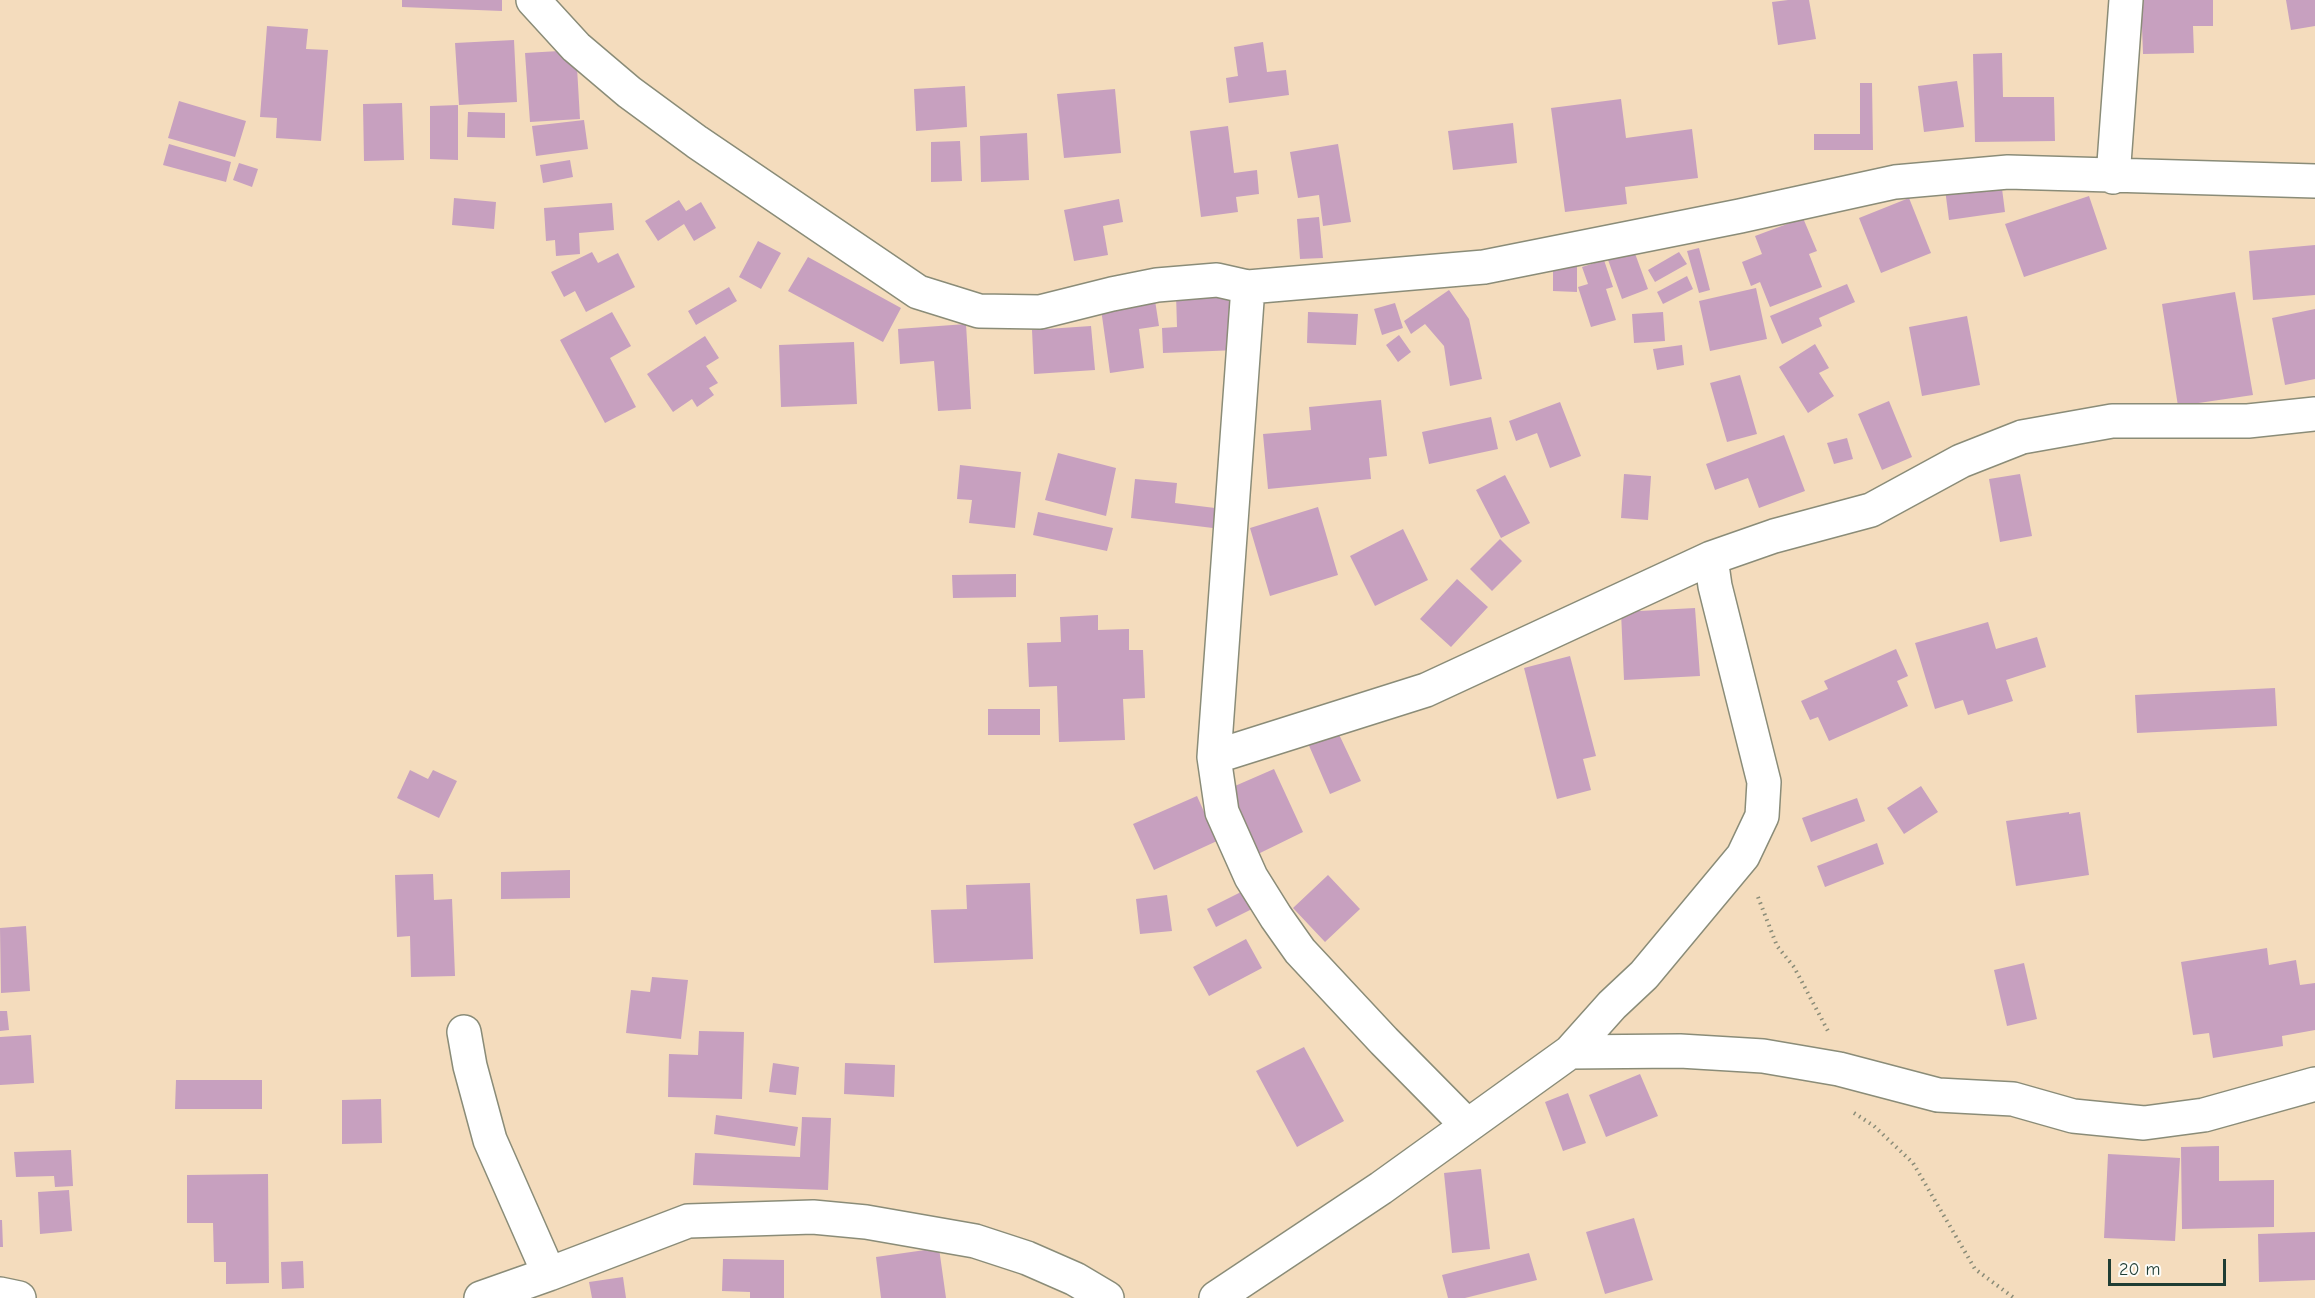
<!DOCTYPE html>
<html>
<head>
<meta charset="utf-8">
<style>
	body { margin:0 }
	#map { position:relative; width:2315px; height:1298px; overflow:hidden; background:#f4dcbd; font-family:"Comic Neue",sans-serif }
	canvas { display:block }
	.scale { position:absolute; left:2108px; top:1259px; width:118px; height:27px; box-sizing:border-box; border:3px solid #1f3d34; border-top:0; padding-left:8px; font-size:18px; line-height:21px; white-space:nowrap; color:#1f3d34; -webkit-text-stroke:4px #fdfcf7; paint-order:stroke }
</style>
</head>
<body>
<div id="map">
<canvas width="2315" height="1298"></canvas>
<div class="scale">20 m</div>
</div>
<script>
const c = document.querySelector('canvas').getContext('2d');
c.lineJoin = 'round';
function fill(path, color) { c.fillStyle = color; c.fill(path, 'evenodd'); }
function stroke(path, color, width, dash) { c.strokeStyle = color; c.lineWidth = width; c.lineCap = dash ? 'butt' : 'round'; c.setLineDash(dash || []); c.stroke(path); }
const building = new Path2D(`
	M402,0H502V11L402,7Z
	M1788,0H1809L1816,39L1778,45L1772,2Z
	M2141,0H2213V26H2193L2194,53L2143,54Z
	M2286,0H2315V26L2291,30Z
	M267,26L308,29L306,49L328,50L321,141L276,138L277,118L260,117Z
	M514,40L517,102L459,105L455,43Z
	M1263,42L1267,72L1286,70L1289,95L1229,103L1226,78L1238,76L1234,47Z
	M576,50L580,119L530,122L525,53Z
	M2002,53L2003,97H2054L2055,141L1975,142L1973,54Z
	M1957,81L1964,127L1924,132L1918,86Z
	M1860,83H1872L1873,150H1814V134H1860Z
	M965,86L967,127L916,131L914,89Z
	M1115,89L1121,153L1064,158L1057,94Z
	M1621,99L1626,138L1692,129L1698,178L1625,187L1627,204L1565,212L1551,108Z
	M179,101L246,121L235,157L168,138Z
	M402,103L404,160L364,161L363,104Z
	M458,105V160L430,159V106Z
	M468,112L505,113V138L467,137Z
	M584,120L588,149L536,156L532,126Z
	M1513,123L1517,163L1453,170L1448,131Z
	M1228,126L1234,173L1257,170L1259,194L1236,197L1238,212L1201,217L1190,131Z
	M1027,133L1029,180L981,182L980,136Z
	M960,141L962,181L931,182V142Z
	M169,144L231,162L226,182L163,165Z
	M1338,144L1351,222L1323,226L1319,195L1298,198L1290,152Z
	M570,160L573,177L543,183L540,165Z
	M239,163L258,169L252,187L233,180Z
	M2001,181L2005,212L1949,220L1945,189Z
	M2089,196L2107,249L2024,277L2005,224Z
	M454,198L496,202L494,229L452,225Z
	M1909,198L1931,253L1881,273L1859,218Z
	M1119,199L1123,222L1103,226L1108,255L1074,261L1064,210Z
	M679,200L686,211L701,202L716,228L694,241L684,224L658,241L645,221Z
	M612,203L614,230L579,233L580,254L556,256L555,240L546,241L544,208Z
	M1319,217L1323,258L1300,259L1297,219Z
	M1803,218L1817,251L1809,254L1822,287L1770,307L1760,282L1751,286L1742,262L1762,254L1755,236Z
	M758,241L781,253L761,289L739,277Z
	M2315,245V295L2253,300L2249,251Z
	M1633,248L1648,289L1622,299L1607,257Z
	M1699,248L1710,290L1699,293L1687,251Z
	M592,252L598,263L618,253L635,287L586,312L575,291L564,297L551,272Z
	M1679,252L1687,264L1655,282L1648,270Z
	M808,257L901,308L883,342L788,291Z
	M1604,260L1613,287L1606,289L1616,320L1591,327L1578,287L1588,284L1582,267Z
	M1553,261L1577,262V292L1553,291Z
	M1687,276L1693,289L1663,304L1657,292Z
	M1847,284L1855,302L1819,318L1822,326L1782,344L1770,316Z
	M729,287L737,301L696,325L688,311Z
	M1756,288L1767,339L1710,351L1699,301Z
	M1449,290L1469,319L1482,379L1450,386L1444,346L1425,324L1411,334L1404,321Z
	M1234,291L1237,350L1163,353L1162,328L1177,327L1176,294Z
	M2235,292L2253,395L2178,406L2162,304Z
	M1154,294L1159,326L1139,329L1144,368L1110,373L1100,302Z
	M1395,303L1403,328L1382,335L1374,309Z
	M2315,309V379L2285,385L2272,318Z
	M612,312L631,346L610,358L636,407L605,423L560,340Z
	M1308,312L1358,314L1356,345L1307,343Z
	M1663,312L1665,341L1634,343L1632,314Z
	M1967,316L1980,385L1922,396L1909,327Z
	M966,324L971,409L938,411L934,361L900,364L898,329Z
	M1091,326L1095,370L1034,374L1032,330Z
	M1399,335L1411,352L1398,362L1386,345Z
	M705,336L719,358L706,366L718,383L709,388L714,395L697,407L692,399L673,412L647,374Z
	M854,342L857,404L781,407L779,345Z
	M1815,344L1829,368L1819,373L1834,396L1808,413L1779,367Z
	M1682,345L1684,365L1657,370L1653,349Z
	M1740,375L1757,434L1727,442L1710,383Z
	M1381,400L1387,456L1369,458L1371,479L1268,489L1263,434L1311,430L1309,407Z
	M1889,401L1912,457L1882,470L1858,414Z
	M1560,402L1581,456L1550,468L1537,433L1516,441L1509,421Z
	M1491,417L1498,449L1429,464L1422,432Z
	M1784,435L1805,491L1759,508L1748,478L1715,490L1706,464Z
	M1847,438L1853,459L1834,464L1827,443Z
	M1058,453L1116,468L1106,516L1045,500Z
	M960,465L1021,472L1015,528L969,523L972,500L957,499Z
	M1624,474L1651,476L1648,520L1621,518Z
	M2020,474L2032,536L2000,542L1989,479Z
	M1505,475L1530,523L1501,538L1476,490Z
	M1135,479L1177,483L1175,503L1215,508L1213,528L1131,518Z
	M1318,507L1338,575L1270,596L1250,528Z
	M1038,512L1113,528L1107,551L1033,535Z
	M1403,529L1428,580L1375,606L1350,556Z
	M1500,539L1522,561L1492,591L1470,569Z
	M1016,574V597L953,598L952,575Z
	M1457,579L1488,607L1451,647L1420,619Z
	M1695,608L1700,676L1624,680L1621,612Z
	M1098,615V630L1129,629V650H1143L1145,698L1123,699L1125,740L1059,742L1057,686L1029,687L1027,643L1061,642L1060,617Z
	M1988,622L1996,649L2037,637L2046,667L2006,680L2013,701L1968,715L1963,700L1935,709L1915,643Z
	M1896,649L1908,676L1897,681L1908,706L1829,741L1818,717L1810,720L1801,701L1828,689L1824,681Z
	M1570,656L1596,756L1583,759L1591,790L1557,799L1524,668Z
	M2275,688L2277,726L2137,733L2135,695Z
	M988,709H1040V735H988Z
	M1336,728L1361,781L1330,794L1307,741Z
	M1274,769L1303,832L1258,854L1228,789Z
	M410,770L428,779L433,770L457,781L439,818L397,798Z
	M1921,786L1938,812L1904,834L1887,808Z
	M1197,796L1217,841L1154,870L1133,824Z
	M1857,798L1865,821L1811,842L1802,818Z
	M2069,812V814L2080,812L2089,875L2016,886L2006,821Z
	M1877,843L1884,864L1825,887L1817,866Z
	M570,870V898L501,899V872Z
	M433,874L434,900L452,899L455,976L411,977L410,936L397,937L395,875Z
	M1328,875L1360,909L1325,942L1293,908Z
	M1030,883L1033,959L934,963L931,910L967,909L966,885Z
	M1247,889L1256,907L1216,927L1207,909Z
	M1167,895L1172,931L1140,934L1136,899Z
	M26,926L30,991L1,993L0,928Z
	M1246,939L1262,968L1209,996L1193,967Z
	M2267,948L2269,965L2296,960L2300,985L2315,983V1030L2282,1036L2283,1046L2213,1058L2209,1033L2193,1035L2181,962Z
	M2024,963L2037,1019L2007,1026L1994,970Z
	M652,977L688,980L681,1039L626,1033L631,990L650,992Z
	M0,1011H7L9,1030L0,1031Z
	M699,1031L744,1032L742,1099L668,1097L669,1054L698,1055Z
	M31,1035L34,1083L0,1085V1037Z
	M1304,1047L1344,1121L1297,1147L1256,1071Z
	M773,1063L799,1067L796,1095L769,1092Z
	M845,1063L895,1065L894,1097L844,1094Z
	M1640,1074L1658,1116L1606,1137L1589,1095Z
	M176,1080H262V1109H175Z
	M1568,1093L1586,1143L1563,1151L1545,1102Z
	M381,1099L382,1143L342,1144V1100Z
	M716,1115L798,1127L795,1146L714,1134Z
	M802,1117L831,1118L828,1190L693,1185L695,1153L800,1157Z
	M2219,1146V1181L2274,1180V1227L2182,1229L2181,1147Z
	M71,1150L73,1186L55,1187L54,1176L16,1177L14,1152Z
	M2108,1154L2180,1158L2175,1241L2104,1238Z
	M1481,1169L1490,1249L1452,1253L1444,1173Z
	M268,1174L269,1283L226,1284V1262H214L213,1223H187V1175Z
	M69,1190L72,1231L40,1234L38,1192Z
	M1634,1218L1653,1280L1605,1294L1586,1232Z
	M0,1220H2L3,1247H0Z
	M2315,1232V1280L2259,1282L2258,1234Z
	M939,1248L946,1298H881L876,1257Z
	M1529,1253L1537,1280L1465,1298H1448L1442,1275Z
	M723,1259L784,1260V1298H750V1292L722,1291Z
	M303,1261L304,1288L282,1289L281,1262Z
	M623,1277L626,1298H592L589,1282Z`);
const path = new Path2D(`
	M1758,897L1777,946L1794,967L1828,1031
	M1854,1113L1874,1126L1913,1163L1975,1269L2014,1298`);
const minor = new Path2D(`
	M533,0L576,47L629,92L697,142L918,292L979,311L1040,312L1112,294L1157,285L1217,280L1248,287L1484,267L1740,216L1895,182L2008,172L2315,181
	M2113,177L2126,0
	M1248,287L1214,757L1222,812L1251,877L1276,917L1300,951L1384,1041L1467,1125
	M1214,757L1426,690L1711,558L1774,536L1871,510L1961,461L2022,437L2112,421H2248L2315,414
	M464,1032L470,1066L490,1140L549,1274
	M1570,1052L1680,1051L1763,1056L1839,1069L1938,1095L2013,1099L2073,1116L2144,1123L2204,1115L2315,1084
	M0,1294L19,1298
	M481,1298L549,1274L688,1221L813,1217L866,1222L975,1241L1027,1258L1075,1279L1107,1298
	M1216,1298L1381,1188L1570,1052L1612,1005L1644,975L1743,856L1762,816L1764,782L1715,586L1711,558`);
fill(building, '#c7a0bf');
stroke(minor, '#8a8c78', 36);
stroke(path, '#8a8c78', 4, [1.5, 4.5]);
stroke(minor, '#fff', 33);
</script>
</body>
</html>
